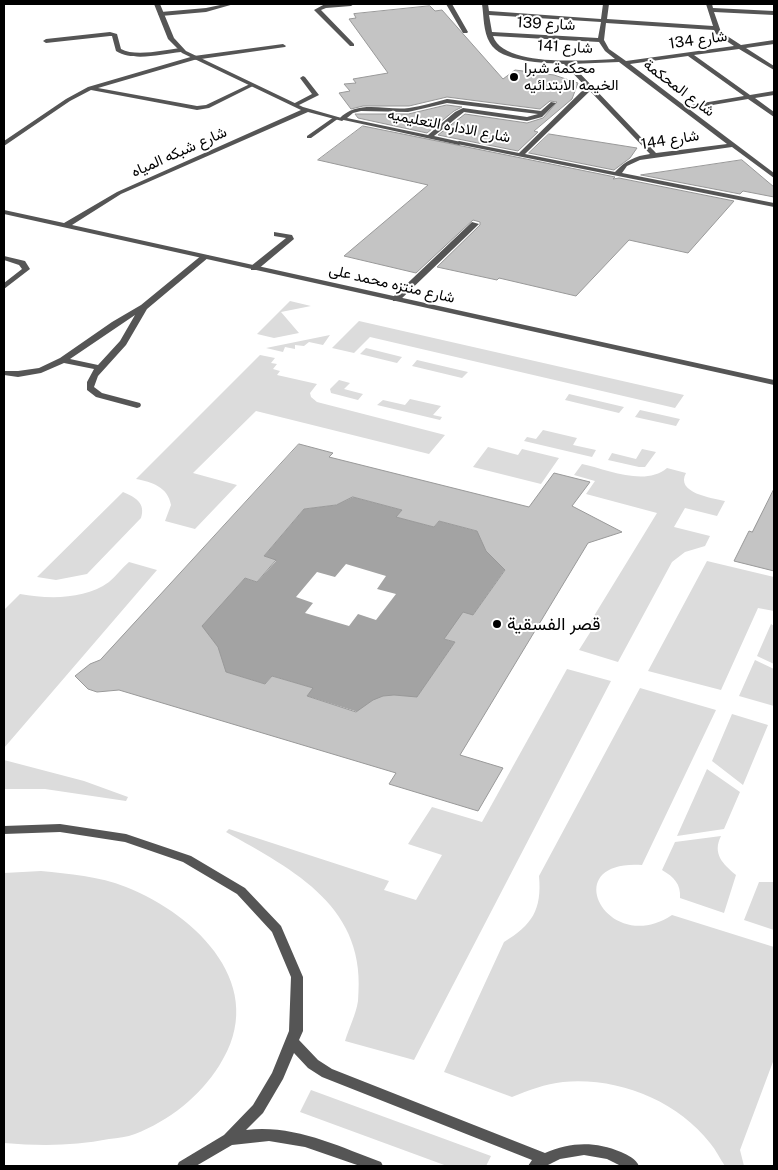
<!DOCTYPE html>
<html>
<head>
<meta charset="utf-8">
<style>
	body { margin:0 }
	#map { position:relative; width:778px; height:1170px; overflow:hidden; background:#fff; font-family:"Public Sans",sans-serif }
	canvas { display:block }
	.frame { position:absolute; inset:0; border:5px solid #000; pointer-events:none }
</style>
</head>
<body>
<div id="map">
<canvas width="778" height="1170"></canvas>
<div class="frame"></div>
</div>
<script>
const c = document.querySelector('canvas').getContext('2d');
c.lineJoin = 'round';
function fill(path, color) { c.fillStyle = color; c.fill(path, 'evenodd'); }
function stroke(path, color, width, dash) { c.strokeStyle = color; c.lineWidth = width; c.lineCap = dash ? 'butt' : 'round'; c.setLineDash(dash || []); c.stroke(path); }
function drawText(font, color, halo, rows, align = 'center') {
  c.font = font + ' "Public Sans",Vazirmatn,sans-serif'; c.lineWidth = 4; c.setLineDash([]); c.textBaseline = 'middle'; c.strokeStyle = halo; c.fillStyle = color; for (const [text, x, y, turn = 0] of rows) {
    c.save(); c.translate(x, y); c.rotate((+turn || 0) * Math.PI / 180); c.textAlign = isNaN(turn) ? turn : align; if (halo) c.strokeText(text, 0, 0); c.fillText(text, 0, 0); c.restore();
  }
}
const green = new Path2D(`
	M290,301L311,306L281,312L299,333L274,338L257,334Z
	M359,321L684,395L675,408L370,337L354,353L332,348Z
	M330,335L323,345L309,342L304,346L295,345V349L285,347L283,352L266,348Z
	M366,348L402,357L397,363L360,354Z
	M260,355L275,358L271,363L277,364L273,369L280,371L277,375L317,384L310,393L311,397L317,402L445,435L429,454L256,411L193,473L237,485L195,529L165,521L171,505C168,487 152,482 136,479Z
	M417,360L468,372L462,378L412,366Z
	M339,380L350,383L344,389L363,394L358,400L331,393L330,389Z
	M569,394L624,407L619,413L565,400Z
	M410,399L441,406L433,415L442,417L440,420L377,405L383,400L405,405Z
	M640,410L680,419L676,426L635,417Z
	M543,430L577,438L573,445L596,450L592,457L524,441L527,437L536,439Z
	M488,447L518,455L522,449L559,458L541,484L473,467Z
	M642,449L656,452L645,467H639L608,460L612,453L636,459Z
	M582,464C606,469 645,487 667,468L686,473C675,493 712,498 725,501L717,516L685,508L674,527L710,536L705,546L685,552L672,562L618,662L579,650L591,631L586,629L657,513L586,494L595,481L574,475Z
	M123,492C135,497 146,503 141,518L87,574L56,580L37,577Z
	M707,561L774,577V611L758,608L721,690L648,671Z
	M129,562L157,570L4,748V610L20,594C48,599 84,600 109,582C116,576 122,568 129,562Z
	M771,624L774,626V664L757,656Z
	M755,660L774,669V706L739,696Z
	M567,669L611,681L414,1060L345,1041C349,1028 356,1014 358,1001C368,907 295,871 226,832L229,829L389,881L384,890L416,900L442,855L408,844L432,807L482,822Z
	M640,688L716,710L642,865C555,859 608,958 672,915L774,947V1059L740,1150L744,1166H725C720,1159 716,1150 710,1143C676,1100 618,1077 563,1082C545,1084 529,1090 512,1097L444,1072L504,942C532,925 542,910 539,876Z
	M732,714L768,725L743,785L712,761Z
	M4,760L84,781L128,797L126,801L45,789H4Z
	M707,769L740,792L724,829L677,836Z
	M721,836C712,854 723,864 736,875L724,913L680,898C681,884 674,877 662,870L675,842Z
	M41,871C69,874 99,876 126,887C197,915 271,987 219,1066C200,1096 169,1121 135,1134C127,1137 118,1138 109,1139C74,1146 40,1146 4,1143V873Z
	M759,882H774V930L744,920Z
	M311,1090L491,1156L486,1166H447L300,1112Z`);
const water = new Path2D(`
	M353,497L402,510L397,517L434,527L439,521L488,534L509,564L473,615L444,639L455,642L416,699C393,692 375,696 358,712L307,696L312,688L272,676L265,684L215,669L196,632L245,578L257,582L276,561L264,556L304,509L336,505ZM346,564L386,576L377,589L396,594L376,620L358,614L349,626L305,613L313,603L296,597L317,572L335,577Z`);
const building = new Path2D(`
	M430,6L435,11L442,10L503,79L515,70L554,75L578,83L572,99L534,131L538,132L518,151L438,135L465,114L527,123L543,118L557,102L550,101L540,109L447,97L409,106H363L351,109L339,93L350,91L344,84L356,83L353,79L388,73L349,19L356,18L354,14Z
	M447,105L462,107L454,111L427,133L358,118L355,114H408Z
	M363,126L615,177L613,179L619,178L734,201L688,253L629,240L576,296L499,278L497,280L437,267L480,225V222L473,220L416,273L344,256L428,185L318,160Z
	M549,134L637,148L630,158L614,170L529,153Z
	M742,160L774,187V197L743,191L740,194L641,175Z
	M299,444L333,453L329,457L529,507L554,473L590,482L572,506L622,532L588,543L460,755L503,768L478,811L389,784L396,773L119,690L97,692L88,689L75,676L90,664L100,660ZM353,497L402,510L396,517L434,527L439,521L477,531L486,551L505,570L473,615L463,612L444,639L455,642L417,697L394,695L383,696L373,700L356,712L307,696L313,688L272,676L265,684L226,672L218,647L202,626L245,578L257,582L276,560L264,556L304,509L336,505Z
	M774,489V571L734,561L749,531L752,532Z`);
const service = new Path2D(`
	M225,4H234L206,12L161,16L158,14L161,12L206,8Z
	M325,4H354L351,6L326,8L321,10L354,44V46H350L314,10Z
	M446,4H452L468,32L467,33H463Z
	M110,32L117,34L121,49C135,57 165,50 181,48L184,50L181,52C161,54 134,62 116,51L112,36H110L46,43L43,41L46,39Z
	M283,44L286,46L285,47L194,60L98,88L197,106L206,105L250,84L255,85L209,108L197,110L91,90L70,101L4,146V141L66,99L88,87L194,56Z
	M303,76L305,77L319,95L297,106H293V104L312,94L300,78Z
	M447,99L541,111L551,102L556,103L542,117L527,121L464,112L434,136L461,142L462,143L459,145L339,119C358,99 385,111 409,108C422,106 435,102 447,99ZM447,103L538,114L527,117L463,108L455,112L428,135L347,118L353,113L361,111L408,112Z
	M334,117L339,118L311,138H307V136Z
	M472,222L479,224L399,301H393V297Z
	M274,232L292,235L294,239L257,270H251V266L286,238L274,236Z
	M202,255H208L209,257L147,309L126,345L98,376L94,387L102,393L140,403L141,405L140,407L137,408L96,397L87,390V382L94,369L64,363L41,373L18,377L4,375V371H18L39,368L60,358L112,322L141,305ZM135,315L120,341L98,365L70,359Z
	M4,256L25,261L30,269L4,289V283L22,269L19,265L4,260Z
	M60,824L126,834L191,856L245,888L281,926L303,977V1031L299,1040L318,1060L332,1069L545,1153C570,1142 595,1141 621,1152C628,1155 636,1159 639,1166H621L607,1159L584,1155L560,1159L546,1166H528L532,1160L322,1077L308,1068L294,1053L283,1079L263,1113L246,1130C293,1124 338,1146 381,1162L383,1166H360L305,1147L269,1141L232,1145L196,1166H177L179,1162L224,1135L253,1105L272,1073L289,1031L291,977L272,932L237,894L183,862L125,842L60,832L4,834V826Z`);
const minor = new Path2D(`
	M154,4H160L174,38L186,51L303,107L345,119L342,121L308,112L121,194L72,225L774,380V385L4,214V210L64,223L117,192L301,110L182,53L168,39Z
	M482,4H488L489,11L601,19L603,4H609L607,19L713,26L706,4H712L713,8L774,11V15L714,12L721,32L741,45L774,40V44L746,48L774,66V70L739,49L694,55L750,95L774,91V95L755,98L774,112V117L748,99L689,109L774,173V178L732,147L640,160L627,166L622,173L774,203V207L457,144L456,143L459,141L519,153L586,87L564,64C545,63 500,62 490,43C483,31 484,17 482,4ZM489,15L601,22L598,38L492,32ZM606,23L714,30L716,34L734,46L626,61L609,49L604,40ZM493,36L599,42L605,51L615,59C587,60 504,68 493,36ZM688,56L744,96L685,106L630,64ZM619,62L727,144L656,153L571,64ZM590,91L650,154C635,156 625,161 615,172L525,154Z`);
const markers = [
	[514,77,5,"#000"],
	[497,624,5,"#000"]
];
const farStreetnames = [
	["شارع 139",546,24,3],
	["شارع 134",698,40,-8],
	["شارع 141",565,47,3],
	["شارع المحكمة",679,88,37],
	["شارع الاداره التعليميه",449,126,11],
	["شارع 144",670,140,-9],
	["شارع شبكه المياه",179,152,-24],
	["شارع منتزه محمد على",392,284,13]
];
const farPoinames = [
	["محكمة شبرا",524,68],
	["الخيمه الابتدائيه",524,85]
];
const poiNames = [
	["قصر الفسقية",507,624]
];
fill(green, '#dcdcdc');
fill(water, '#a3a3a3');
fill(building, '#c4c4c4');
stroke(building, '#999', 1);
fill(service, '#555');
fill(minor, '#555');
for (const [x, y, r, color] of markers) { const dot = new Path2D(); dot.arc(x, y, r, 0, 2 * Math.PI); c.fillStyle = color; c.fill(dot); stroke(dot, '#fff', 2); }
drawText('15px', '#000', '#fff', farStreetnames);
drawText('15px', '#000', '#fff', farPoinames, 'left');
drawText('18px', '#000', '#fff', poiNames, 'left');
</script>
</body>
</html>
